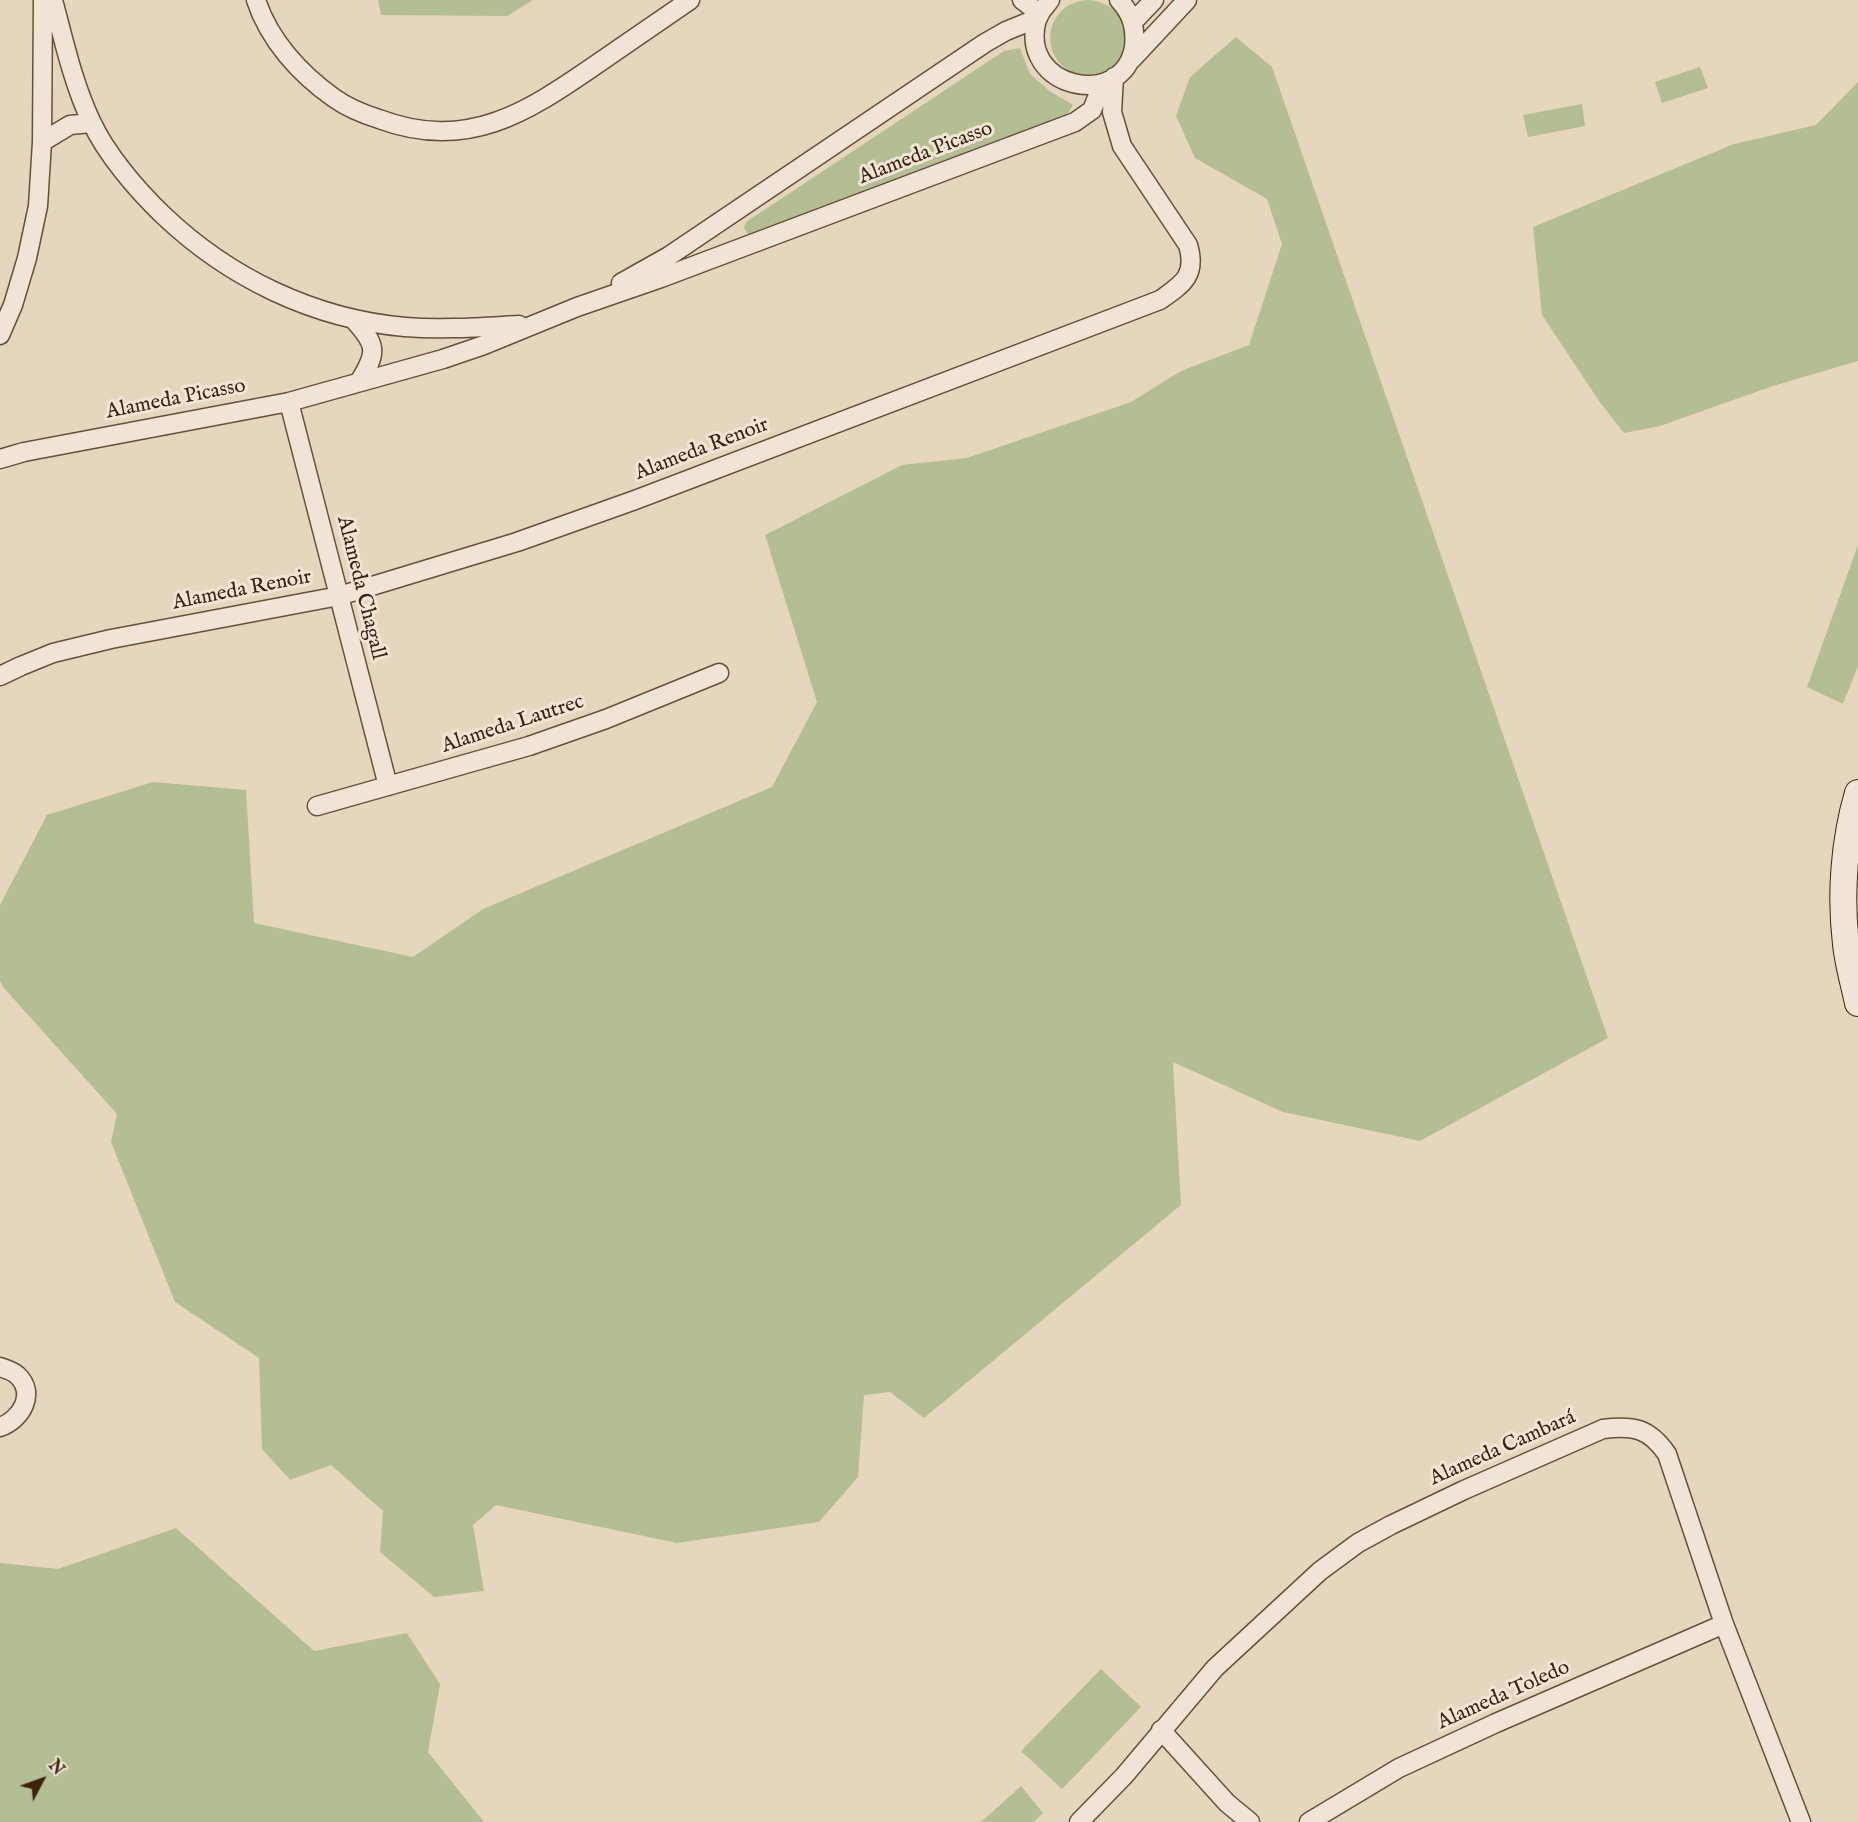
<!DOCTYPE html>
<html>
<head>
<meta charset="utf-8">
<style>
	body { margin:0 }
	#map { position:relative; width:1858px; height:1822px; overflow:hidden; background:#e7d6be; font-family:"IM FELL English",serif }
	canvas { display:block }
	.north { position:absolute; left:12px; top:1750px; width:60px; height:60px; -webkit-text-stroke:4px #efe4d5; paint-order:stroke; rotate:49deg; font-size:16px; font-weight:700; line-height:24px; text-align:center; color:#3c230c }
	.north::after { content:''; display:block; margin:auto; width:21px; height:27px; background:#3c230c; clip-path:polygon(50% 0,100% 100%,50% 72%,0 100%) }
</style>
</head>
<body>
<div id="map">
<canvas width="1858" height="1822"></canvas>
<div class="north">N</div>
</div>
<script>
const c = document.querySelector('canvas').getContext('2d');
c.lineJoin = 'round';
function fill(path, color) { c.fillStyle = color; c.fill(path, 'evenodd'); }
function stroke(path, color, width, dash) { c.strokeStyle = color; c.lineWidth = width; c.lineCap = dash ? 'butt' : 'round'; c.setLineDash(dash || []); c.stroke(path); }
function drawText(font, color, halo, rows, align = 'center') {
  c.font = font + ' "IM FELL English",serif'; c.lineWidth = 6; c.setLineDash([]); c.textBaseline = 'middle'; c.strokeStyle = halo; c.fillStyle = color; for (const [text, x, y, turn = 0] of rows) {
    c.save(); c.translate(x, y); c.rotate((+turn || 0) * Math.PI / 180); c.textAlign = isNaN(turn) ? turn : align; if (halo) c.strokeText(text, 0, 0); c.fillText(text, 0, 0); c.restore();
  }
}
const green = new Path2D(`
	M378,0H533L507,16L381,15Z
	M1050 38a38 38 0 1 1 76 0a38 38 0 1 1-76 0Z
	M1236,37L1272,67L1608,1038L1420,1141L1283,1112L1173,1062L1181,1205L924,1418L890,1392L864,1395L858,1477L819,1522L677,1543L496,1505L473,1525L484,1591L434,1597L380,1552L383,1511L331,1465L290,1480L262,1449L259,1358L175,1302L111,1142L117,1114L3,987L0,981V905L47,815L153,782L246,790L254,923L413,957L483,909L772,787L817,702L765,535L902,465L967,458L1131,402L1181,371L1249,345L1282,244L1267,199L1195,158L1176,116L1190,77Z
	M1020,48L1030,74L1051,92L1073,105L1067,115L749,236L744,228L746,222L1004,51Z
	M1700,67L1708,88L1662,103L1655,82Z
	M1858,82V361L1773,386L1660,426L1624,433L1599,401L1542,315L1533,227L1734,144L1816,125Z
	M1582,104L1585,126L1528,137L1523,115Z
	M1858,545V666L1843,704L1807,687Z
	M176,1528L314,1651L407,1633L440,1684L428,1752L484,1822H0V1563L58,1569Z
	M1101,1669L1141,1707L1062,1789L1021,1751Z
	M1021,1786L1043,1813L1034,1822H981Z`);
const minor = new Path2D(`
	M53,0C64,41 73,83 91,121C106,154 137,190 163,215C229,278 314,319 405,327C443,330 481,327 519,325
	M256,0C269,40 300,74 334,98C348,108 363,114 379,119C467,152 526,113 597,64C628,43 659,21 690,0
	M1022,0L1040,14
	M1050,0C1046,6 1039,12 1037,19C1017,89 1123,111 1134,47C1136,28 1132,14 1119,0
	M1133,22L1154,0
	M1132,59L1187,0
	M42,142L70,125L91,123
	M621,283L669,256L985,43L1006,31L1038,18
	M353,319C377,345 378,352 359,382
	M0,335L13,305L27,258L38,206L42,142L43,0
	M289,402L388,786
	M0,459L24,452L289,402L443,359L484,345L577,307L661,278L1075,122L1092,110L1103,83
	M0,676L21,666L53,653L111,639L339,596L517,542L635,500L1160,300C1183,284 1197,275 1188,245L1122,146L1112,112L1114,77
	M317,806L529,746L606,719L719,673
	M0,1367C5,1369 13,1371 17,1375C37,1393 21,1420 0,1427
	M1161,1730L1227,1803L1250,1822
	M1079,1822L1124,1776L1215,1668L1320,1571L1358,1543L1391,1525L1464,1490L1603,1429C1633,1425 1649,1428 1667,1454L1724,1624L1801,1822
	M1309,1822L1399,1768L1496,1723L1724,1624`);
const secondary = new Path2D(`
	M1858,793C1844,841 1840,895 1846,944C1848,964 1854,984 1858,1003`);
const streetNames = [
	["Alameda Picasso",926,154,-21],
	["Alameda Picasso",176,400,-11],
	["Alameda Renoir",702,450,-21],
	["Alameda Chagall",360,588,76],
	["Alameda Renoir",242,591,-11],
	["Alameda Lautrec",513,725,-18],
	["Alameda Cambará",1503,1449,-24],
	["Alameda Toledo",1504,1696,-24]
];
fill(green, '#b3be93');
stroke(minor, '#675038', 21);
stroke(secondary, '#3c230c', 28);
stroke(minor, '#efe4d5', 18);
stroke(secondary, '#efe4d5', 26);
drawText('21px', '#3c230c', '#efe4d5', streetNames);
</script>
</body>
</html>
